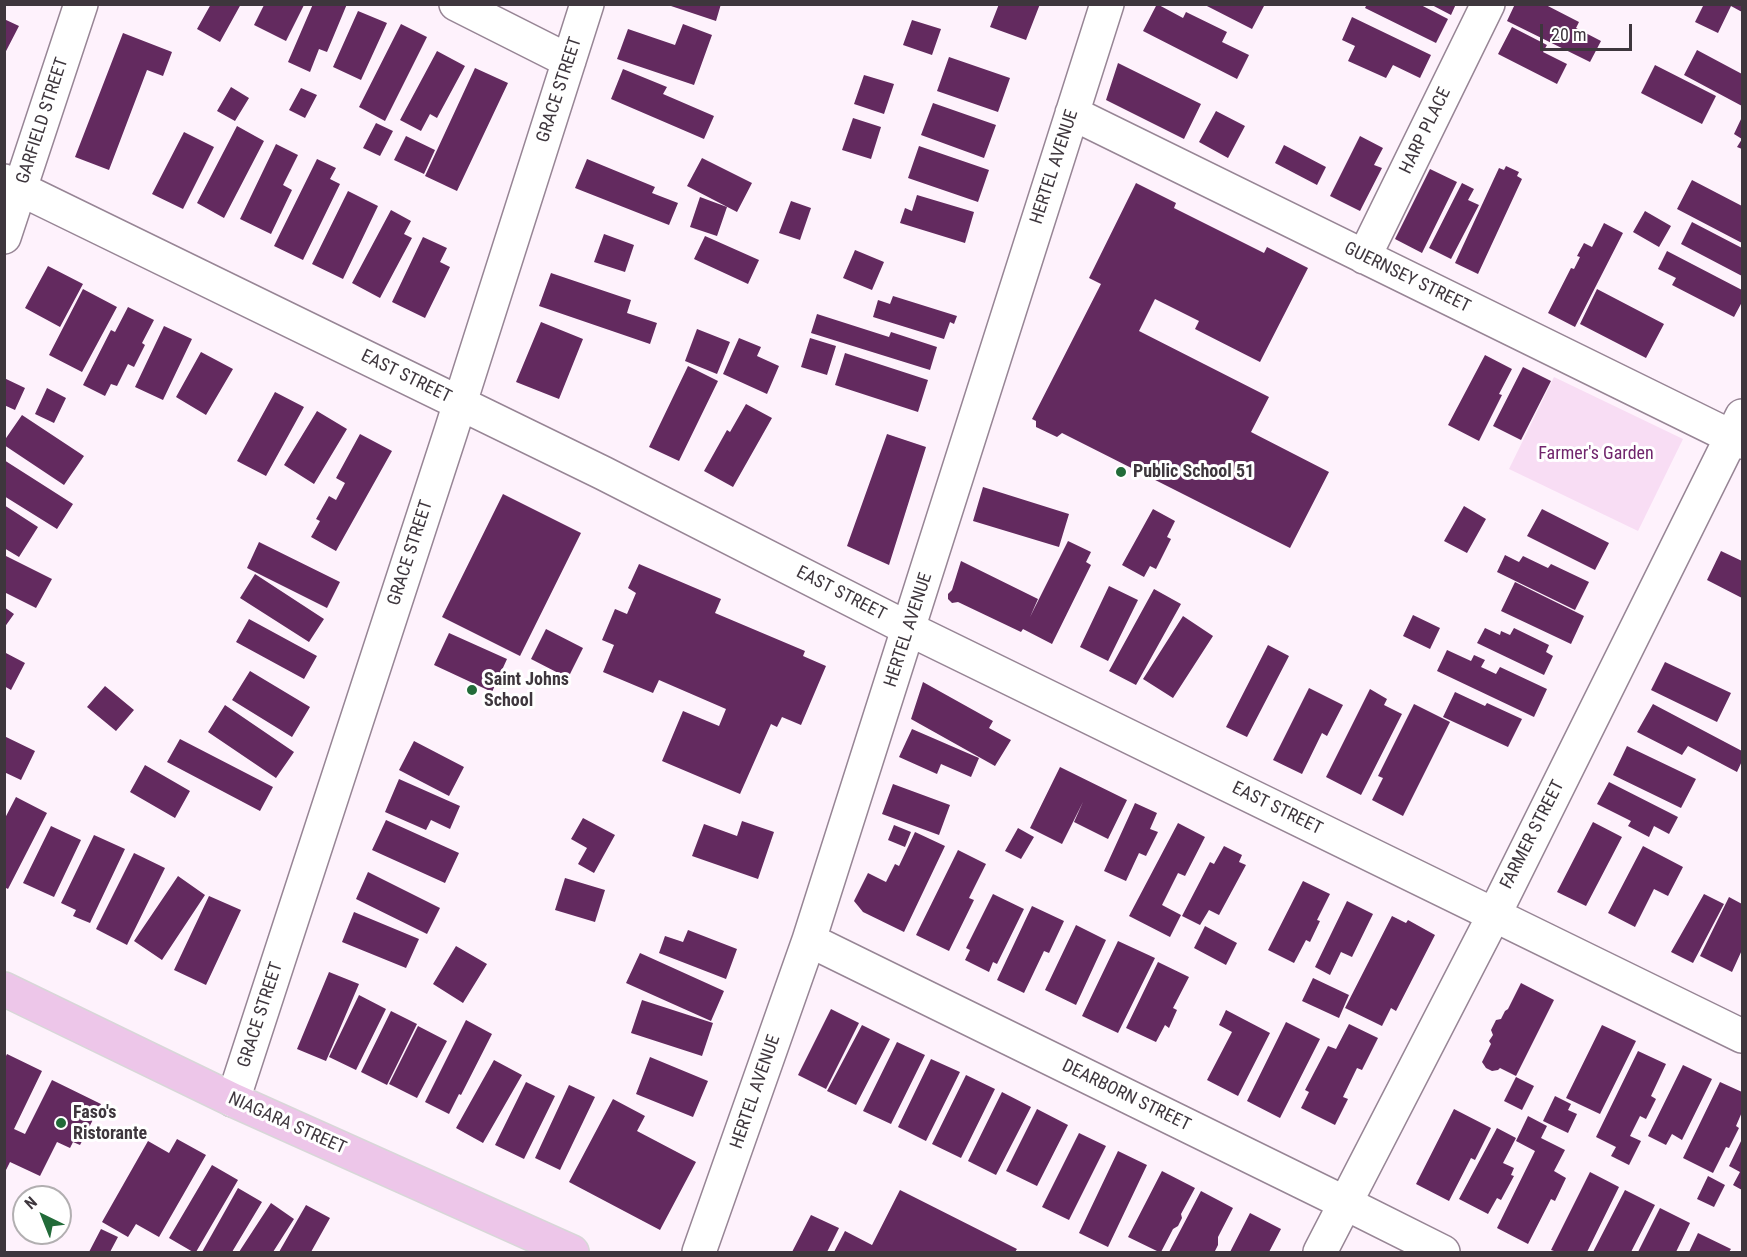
<!DOCTYPE html>
<html>
<head>
<meta charset="utf-8">
<style>
	body { margin:0 }
	#map { position:relative; width:1747px; height:1257px; overflow:hidden; background:#fef2fc; font-family:"Roboto Condensed",sans-serif }
	canvas { display:block }
	.frame { position:absolute; inset:0; border:6px solid #3e363d; pointer-events:none }
	.north { position:absolute; left:12px; top:1185px; width:60px; height:60px; box-sizing:border-box; background:#fff; border:2px solid #b2afb1; border-radius:50%; rotate:317deg; font-size:16px; font-weight:700; line-height:24px; text-align:center; color:#3e363d }
	.north::after { content:''; display:block; margin:auto; width:21px; height:27px; background:#226b39; clip-path:polygon(50% 0,100% 100%,50% 72%,0 100%) }
	.scale { position:absolute; left:1540px; top:24px; width:92px; height:27px; box-sizing:border-box; border:3px solid #3e363d; border-top:0; padding-left:8px; font-size:18px; line-height:21px; white-space:nowrap; color:#3e363d; -webkit-text-stroke:4px #fff; paint-order:stroke }
</style>
</head>
<body>
<div id="map">
<canvas width="1747" height="1257"></canvas>
<div class="frame"></div>
<div class="north">N</div>
<div class="scale">20 m</div>
</div>
<script>
const c = document.querySelector('canvas').getContext('2d');
c.lineJoin = 'round';
function fill(path, color) { c.fillStyle = color; c.fill(path, 'evenodd'); }
function stroke(path, color, width, dash) { c.strokeStyle = color; c.lineWidth = width; c.lineCap = dash ? 'butt' : 'round'; c.setLineDash(dash || []); c.stroke(path); }
function drawText(font, color, halo, rows, align = 'center') {
  c.font = font + ' "Roboto Condensed",sans-serif'; c.lineWidth = 6; c.setLineDash([]); c.textBaseline = 'middle'; c.strokeStyle = halo; c.fillStyle = color; for (const [text, x, y, turn = 0] of rows) {
    c.save(); c.translate(x, y); c.rotate((+turn || 0) * Math.PI / 180); c.textAlign = isNaN(turn) ? turn : align; if (halo) c.strokeText(text, 0, 0); c.fillText(text, 0, 0); c.restore();
  }
}
const green = new Path2D(`
	M1554,377L1683,439L1638,531L1509,469Z`);
const building = new Path2D(`
	M211,4H241L220,42L197,29Z
	M313,4H347L327,52L319,49L310,72L288,62Z
	M665,4H721L716,21Z
	M999,4H1040L1026,40L990,27Z
	M1157,4L1183,18L1186,12L1227,32L1222,42L1249,55L1237,79L1143,31Z
	M1203,4H1260L1264,6L1252,29Z
	M1367,4H1419L1448,19L1436,43L1365,8Z
	M1430,4H1456L1451,15Z
	M1515,4H1544L1579,22L1576,28L1601,41L1590,62L1507,21Z
	M1704,4H1742V12L1731,6L1718,33L1695,22Z
	M264,5H304L286,41L254,25Z
	M358,11L387,23L361,80L333,67Z
	M1352,17L1431,55L1420,78L1393,65L1386,78L1348,61L1355,46L1342,40Z
	M4,19L19,26L4,55Z
	M912,20L941,29L932,55L903,45Z
	M401,24L427,37L385,121L359,107Z
	M683,24L712,35L694,85L617,59L628,29L675,45Z
	M1512,27L1547,45L1543,52L1567,64L1557,84L1498,54Z
	M123,33L172,52L163,76L147,70L109,170L75,157Z
	M1697,50L1742,74V106L1684,75Z
	M437,51L465,66L437,118L430,114L421,131L400,120Z
	M949,57L1010,78L998,112L937,91Z
	M1118,63L1201,104L1184,139L1106,100Z
	M1655,65L1716,96L1702,124L1641,93Z
	M475,68L508,83L457,191L425,176Z
	M623,69L667,87L663,94L714,116L704,139L611,99Z
	M864,75L894,84L884,114L854,104Z
	M231,87L249,98L235,121L217,111Z
	M301,88L317,95L305,118L289,110Z
	M933,103L996,125L984,158L921,135Z
	M1216,111L1245,126L1228,158L1199,142Z
	M1742,117V149L1737,147L1742,139L1734,134Z
	M853,118L881,127L871,159L842,150Z
	M376,123L393,131L380,156L363,148Z
	M237,126L264,141L224,218L197,203Z
	M184,132L214,147L183,209L152,194Z
	M406,136L435,150L424,174L394,160Z
	M1360,136L1383,148L1374,165L1382,168L1360,211L1330,196Z
	M276,144L298,155L283,185L292,190L271,234L240,219Z
	M1284,145L1326,167L1317,185L1275,163Z
	M919,146L989,170L978,202L908,178Z
	M702,158L752,183L737,212L687,186Z
	M317,159L336,168L330,179L340,184L303,260L274,246Z
	M587,159L655,187L652,193L678,203L669,225L575,188Z
	M1506,166L1519,172L1517,176L1522,179L1478,274L1455,263L1499,168L1504,170Z
	M1430,169L1457,182L1422,253L1395,239Z
	M1692,180L1742,206V243L1677,209Z
	M1136,183L1176,203L1174,208L1264,253L1267,247L1308,268L1260,362L1195,329L1199,321L1155,299L1139,331L1269,397L1251,432L1329,472L1290,548L1062,433L1057,437L1036,427V421L1032,419L1101,284L1089,278Z
	M1462,183L1474,189L1468,200L1479,205L1451,259L1429,248Z
	M348,191L378,206L343,279L312,264Z
	M917,195L974,212L965,243L900,223L905,208L912,211Z
	M700,197L727,207L717,236L690,227Z
	M791,201L811,208L800,240L779,233Z
	M391,210L411,221L404,234L412,238L380,298L352,283Z
	M1645,211L1671,226L1659,247L1633,232Z
	M1692,222L1742,248V276L1681,244Z
	M1604,223L1623,233L1575,327L1548,313L1571,268L1574,269L1580,257L1577,256L1584,243L1592,247Z
	M604,234L634,245L625,272L594,262Z
	M705,236L759,260L748,284L694,259Z
	M423,237L447,248L440,262L450,267L425,318L392,302Z
	M855,250L884,262L872,290L843,278Z
	M1667,251L1742,290V302L1734,317L1672,285L1676,278L1658,269Z
	M48,266L83,284L60,327L25,308Z
	M551,273L631,300L627,313L657,323L650,344L539,306Z
	M83,289L117,307L82,372L49,355Z
	M1597,289L1664,324L1646,358L1580,324Z
	M893,296L957,316L954,324L950,322L944,339L873,317L878,300L890,304Z
	M128,307L154,320L142,343L145,345L134,367L128,364L117,386L111,384L105,396L83,385L111,330L115,332Z
	M817,314L889,337L891,332L937,347L930,370L811,333Z
	M541,322L583,339L559,399L516,382Z
	M164,326L192,339L163,400L135,387Z
	M697,329L730,342L717,374L685,361Z
	M739,338L761,347L757,356L779,366L767,394L723,374Z
	M810,338L836,346L827,375L801,367Z
	M201,352L233,369L206,415L176,397Z
	M845,353L928,380L918,412L835,385Z
	M1485,355L1512,369L1499,394L1502,395L1479,441L1448,425Z
	M688,366L718,381L679,461L649,447Z
	M1523,367L1551,381L1521,440L1493,426Z
	M4,378L25,388L15,410L4,405Z
	M47,388L66,398L54,423L35,414Z
	M275,392L304,407L266,476L237,461Z
	M746,404L772,418L733,487L704,471L727,430L730,432Z
	M317,411L347,429L314,484L284,465Z
	M22,415L84,456L64,485L4,445V441Z
	M360,434L392,451L336,551L311,537L320,521L316,519L329,496L336,500L345,483L336,478Z
	M887,434L926,447L889,565L847,546Z
	M4,460L73,504L57,529L4,496Z
	M983,487L1069,514L1059,547L973,521Z
	M503,494L581,533L520,656L442,617Z
	M4,505L38,527L19,557L4,548Z
	M1464,506L1486,519L1467,553L1444,541Z
	M1153,509L1175,521L1167,537L1171,539L1156,569L1150,566L1144,577L1122,565Z
	M1542,509L1609,543L1595,570L1527,536Z
	M1068,541L1091,552L1086,562L1091,565L1052,644L1023,629L1021,632L958,602L952,603L948,599V594L952,590L961,561L1038,599L1030,617Z
	M259,542L340,582L327,608L247,568Z
	M1721,551L1742,561V598L1707,580Z
	M4,555L52,579L36,608L4,592Z
	M1505,555L1519,562L1523,556L1548,568L1551,564L1589,582L1575,610L1497,572Z
	M639,564L721,599L715,613L805,651L803,656L826,666L801,725L782,717L777,727L771,724L740,794L662,761L683,711L719,726L726,709L659,680L653,693L603,672L614,645L602,640L615,609L627,614L636,593L628,588Z
	M255,574L324,619L309,642L240,598Z
	M1515,582L1584,616L1571,644L1501,611Z
	M1109,586L1138,600L1108,661L1080,647Z
	M1154,589L1181,604L1136,685L1109,671Z
	M4,607L14,614L4,628Z
	M1413,615L1440,628L1430,649L1403,636Z
	M1183,616L1213,636L1173,698L1143,679Z
	M249,619L317,656L304,679L236,642Z
	M1485,628L1500,635L1501,631L1510,635L1514,628L1549,645L1546,652L1553,656L1544,675L1477,643Z
	M546,629L583,648L568,678L531,659Z
	M449,633L507,659L492,692L434,665Z
	M1268,645L1289,656L1247,737L1226,727Z
	M1447,650L1471,661L1474,655L1485,660L1481,667L1496,674L1500,667L1547,689L1534,717L1437,671Z
	M4,652L25,663L11,690L4,686Z
	M1665,662L1731,693L1717,722L1651,690Z
	M250,671L310,707L292,737L232,700Z
	M923,682L993,721L989,728L1011,740L995,766L911,719Z
	M105,686L134,710L116,731L87,707Z
	M1309,688L1343,705L1327,736L1322,733L1302,774L1273,760Z
	M1370,689L1387,699L1384,705L1402,714L1361,795L1326,777Z
	M1455,692L1485,706L1487,703L1522,719L1508,747L1443,717Z
	M1414,704L1450,722L1403,816L1372,800L1383,778L1378,776Z
	M1653,704L1742,751V761L1737,772L1688,746L1682,755L1637,732Z
	M225,705L294,752L276,778L208,732Z
	M912,729L979,758L971,777L941,764L937,774L899,757Z
	M4,736L35,751L21,780L4,772Z
	M180,739L273,787L260,811L167,762Z
	M414,741L464,767L449,796L399,770Z
	M1627,746L1696,779L1681,808L1613,775Z
	M145,765L190,791L175,818L130,792Z
	M1060,767L1127,800L1108,839L1074,822L1083,802L1062,844L1030,828Z
	M399,779L460,806L450,829L431,820L426,830L385,812Z
	M1609,782L1678,817L1669,834L1654,826L1649,837L1628,826L1631,821L1597,804Z
	M893,784L950,805L939,835L882,814Z
	M16,797L47,813L8,889L4,887V820Z
	M1135,803L1157,813L1150,829L1158,832L1146,856L1139,853L1126,881L1104,871Z
	M583,818L615,835L594,873L578,864L587,848L571,839Z
	M386,820L459,853L445,883L372,850Z
	M742,821L774,832L758,879L692,856L704,824L737,836Z
	M1593,822L1622,837L1586,906L1557,892Z
	M1178,823L1205,837L1185,876L1178,873L1162,905L1181,915L1170,937L1129,916Z
	M894,825L911,832L905,847L888,840Z
	M51,826L81,840L54,897L23,883Z
	M1018,828L1034,837L1021,859L1005,851Z
	M915,832L945,846L904,932L863,912L854,901L868,873L886,882L895,864L899,866Z
	M94,835L125,849L90,923L73,916L76,910L61,903Z
	M1224,846L1242,855L1239,862L1246,865L1219,915L1209,910L1200,925L1182,916L1210,862L1214,864Z
	M1643,846L1683,867L1668,896L1654,889L1635,927L1608,913Z
	M958,850L986,864L969,898L974,900L949,951L916,935Z
	M134,853L165,868L127,945L96,929Z
	M368,872L440,908L427,934L356,899Z
	M178,876L205,895L162,960L134,941Z
	M565,878L605,890L595,922L555,910Z
	M1303,881L1330,894L1317,920L1320,921L1310,942L1306,940L1294,963L1268,950Z
	M993,894L1024,909L997,964L993,962L989,972L965,960L970,950L966,948Z
	M1704,894L1724,904L1693,963L1671,952Z
	M209,896L241,910L206,985L174,970Z
	M1729,897L1742,904V950L1732,972L1700,956Z
	M1347,901L1373,914L1352,957L1341,952L1330,975L1315,967Z
	M1032,906L1064,921L1049,953L1044,951L1024,993L997,980Z
	M354,912L419,939L406,968L342,942Z
	M1392,916L1406,923L1408,920L1435,935L1396,1011L1391,1008L1382,1026L1345,1008Z
	M1076,925L1106,940L1076,1005L1045,990Z
	M1205,926L1237,943L1226,965L1194,948Z
	M688,930L737,949L726,979L659,953L665,936L683,942Z
	M1118,941L1155,958L1118,1033L1082,1016Z
	M456,946L487,964L463,1003L433,984Z
	M640,953L724,991L711,1021L626,983Z
	M1158,962L1189,977L1173,1008L1177,1010L1169,1028L1165,1025L1156,1042L1126,1028Z
	M329,972L359,984L326,1061L297,1049Z
	M1313,978L1349,995L1339,1018L1302,1001Z
	M1521,983L1554,1000L1516,1076L1500,1068L1498,1070L1492,1071L1486,1068L1482,1062L1491,1044L1489,1041L1493,1035L1491,1030L1496,1020L1501,1019L1505,1011L1508,1009Z
	M359,995L386,1009L356,1070L329,1057Z
	M642,1000L713,1023L702,1056L631,1033Z
	M831,1009L859,1023L826,1089L798,1075Z
	M1226,1010L1270,1033L1238,1096L1207,1080L1232,1032L1219,1025Z
	M391,1011L417,1024L387,1085L361,1072Z
	M466,1020L492,1034L461,1095L459,1094L449,1114L425,1102Z
	M1286,1022L1320,1039L1280,1118L1247,1101Z
	M1349,1024L1378,1038L1362,1070L1357,1068L1343,1097L1348,1099L1335,1125L1301,1108L1309,1092L1305,1090L1328,1046L1336,1049Z
	M862,1025L890,1039L856,1105L827,1091Z
	M1602,1025L1636,1041L1600,1114L1566,1098Z
	M418,1026L447,1041L417,1098L389,1084Z
	M897,1042L925,1055L891,1124L863,1111Z
	M1638,1051L1666,1064L1651,1096L1656,1099L1646,1119L1640,1116L1630,1136L1641,1141L1629,1165L1611,1156L1616,1147L1596,1137Z
	M7,1054L42,1071L14,1129L25,1134L52,1080L101,1104L80,1145L73,1142L70,1148L57,1142L40,1176L10,1162L4,1174V1060Z
	M650,1057L708,1081L693,1117L636,1094Z
	M931,1059L960,1072L926,1141L898,1127Z
	M494,1060L522,1075L483,1143L456,1128Z
	M1683,1065L1712,1079L1682,1140L1672,1134L1666,1145L1648,1136Z
	M966,1075L995,1089L961,1158L932,1144Z
	M1516,1077L1534,1086L1522,1110L1504,1101Z
	M526,1082L555,1096L524,1159L495,1145Z
	M1720,1082L1742,1092V1112L1736,1126L1739,1128L1729,1148L1726,1147L1713,1173L1683,1158Z
	M569,1085L595,1097L560,1170L535,1158Z
	M1002,1092L1031,1107L996,1175L968,1161Z
	M1555,1096L1571,1104L1568,1110L1577,1114L1568,1133L1543,1121Z
	M613,1099L645,1116L637,1131L696,1162L660,1230L569,1182Z
	M1037,1109L1068,1125L1037,1186L1006,1171Z
	M1454,1109L1491,1128L1475,1160L1471,1158L1449,1201L1416,1184Z
	M1528,1116L1547,1126L1541,1138L1565,1150L1554,1171L1566,1178L1555,1201L1551,1199L1528,1244L1497,1228L1535,1151L1516,1141Z
	M1497,1128L1516,1138L1503,1163L1514,1168L1511,1175L1514,1176L1501,1200L1497,1198L1488,1214L1459,1199Z
	M1079,1133L1106,1146L1069,1220L1042,1207Z
	M177,1139L206,1155L159,1237L136,1224L128,1237L102,1222L148,1141L169,1153Z
	M1742,1139V1190L1733,1185L1740,1172L1729,1166Z
	M1118,1151L1147,1165L1108,1247L1079,1233Z
	M212,1165L238,1180L196,1252H193L169,1238Z
	M1162,1171L1195,1188L1181,1214L1182,1218L1178,1226L1173,1229L1161,1252H1159L1128,1237Z
	M1590,1172L1619,1187L1587,1252H1557L1551,1250Z
	M1708,1176L1725,1185L1714,1207L1697,1199Z
	M238,1188L262,1202L232,1252H202Z
	M900,1190L1017,1249L1015,1252H834L845,1231L872,1245Z
	M1625,1190L1655,1205L1631,1252H1593Z
	M1201,1191L1233,1208L1218,1237V1245L1215,1251L1169,1252Z
	M271,1203L294,1219L273,1252H239Z
	M306,1205L330,1218L311,1252H279Z
	M1660,1208L1690,1223L1676,1252H1638Z
	M1250,1213L1281,1229L1269,1252H1230Z
	M811,1215L839,1228L827,1252H792Z
	M101,1229L118,1237L110,1252H89Z
	M1698,1233L1731,1249L1729,1252H1689Z`);
const minor = new Path2D(`
	M456,4L569,61
	M1072,113L1742,442
	M4,181L603,473L909,629L1742,1036
	M4,237L81,4
	M1364,257L1488,4
	M809,940L1345,1203L1443,1252
	M233,1100L451,431L587,4
	M699,1252L809,940L1107,4
	M1320,1252L1494,915L1742,416`);
const major = new Path2D(`
	M4,989L233,1100L572,1252`);
const markers = [
	[1121,472,6,"#226b39"],
	[472,690,6,"#226b39"],
	[61,1123,6,"#226b39"]
];
const streetNames = [
	["GRACE STREET",560,90,-72],
	["GARFIELD STREET",43,121,-72],
	["HARP PLACE",1426,131,-64],
	["HERTEL AVENUE",1055,167,-72],
	["GUERNSEY STREET",1407,278,26],
	["EAST STREET",406,377,26],
	["GRACE STREET",411,553,-72],
	["EAST STREET",841,594,27],
	["HERTEL AVENUE",909,630,-72],
	["EAST STREET",1277,809,26],
	["FARMER STREET",1533,835,-63],
	["GRACE STREET",261,1015,-72],
	["HERTEL AVENUE",756,1092,-71],
	["DEARBORN STREET",1126,1096,26],
	["NIAGARA STREET",287,1124,24]
];
const parkNames = [
	["Farmer's Garden",1596,454]
];
const poiNames = [
	["Public School 51",1133,472],
	["Saint Johns",484,680],
	["School",484,701],
	["Faso's",73,1113],
	["Ristorante",73,1134]
];
fill(green, '#f8ddf4');
fill(building, '#632a5f');
stroke(minor, '#978595', 36);
stroke(major, '#d8d7d8', 36);
stroke(minor, '#fff', 33);
stroke(major, '#edc6e9', 33);
for (const [x, y, r, color] of markers) { const dot = new Path2D(); dot.arc(x, y, r, 0, 2 * Math.PI); c.fillStyle = color; c.fill(dot); stroke(dot, '#fff', 2); }
drawText('18px', '#3e363d', '#fff', streetNames);
drawText('18px', '#70246c', '#fff', parkNames);
drawText('bold 18px', '#3e363d', '#fff', poiNames, 'left');
</script>
</body>
</html>
